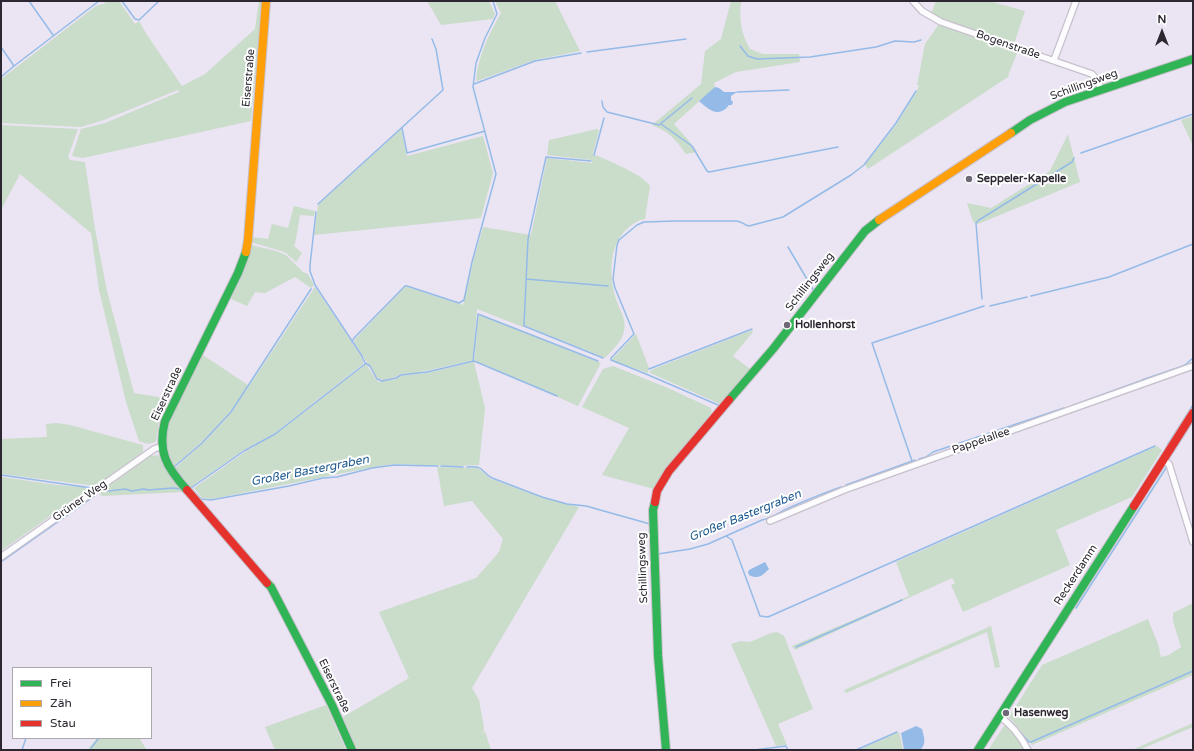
<!DOCTYPE html>
<html>
<head>
<meta charset="utf-8">
<style>
	body { margin:0 }
	#map { position:relative; width:1194px; height:751px; overflow:hidden; background:#ebe4f2; font-family:"Varela Round",sans-serif }
	canvas { display:block }
	.frame { position:absolute; inset:0; border:2px solid #2c2731; pointer-events:none }
	.legend { position:absolute; left:12px; top:667px; width:140px; height:72px; box-sizing:border-box; background:#fff; border:1px solid #aba9ad; margin:0; padding:5px 7px; list-style:none; font-size:12px; color:#2c2731 }
	.legend li { display:flex; align-items:center; gap:8px; height:20px }
	.legend b { width:20px; border:1px solid #aba9ad }
	.north { position:absolute; left:1142px; top:12px; width:40px; height:40px; -webkit-text-stroke:3px #fff; paint-order:stroke; rotate:0deg; font-size:11px; font-weight:700; line-height:16px; text-align:center; color:#2c2731 }
	.north::after { content:''; display:block; margin:auto; width:14px; height:18px; background:#2c2731; clip-path:polygon(50% 0,100% 100%,50% 72%,0 100%) }
</style>
</head>
<body>
<div id="map">
<canvas width="1194" height="751"></canvas>
<div class="frame"></div>
<ul class="legend">
<li><b style="height:5px;background:#30b455"></b>Frei</li>
<li><b style="height:5px;background:#ff9f0a"></b>Zäh</li>
<li><b style="height:5px;background:#e5322d"></b>Stau</li>
</ul>
<div class="north">N</div>
</div>
<script>
const c = document.querySelector('canvas').getContext('2d');
c.lineJoin = 'round';
function fill(path, color) { c.fillStyle = color; c.fill(path, 'evenodd'); }
function stroke(path, color, width, dash) { c.strokeStyle = color; c.lineWidth = width; c.lineCap = dash ? 'butt' : 'round'; c.setLineDash(dash || []); c.stroke(path); }
function drawText(font, color, halo, rows, align = 'center') {
  c.font = font + ' "Varela Round",sans-serif'; c.lineWidth = 4; c.setLineDash([]); c.textBaseline = 'middle'; c.strokeStyle = halo; c.fillStyle = color; for (const [text, x, y, turn = 0] of rows) {
    c.save(); c.translate(x, y); c.rotate((+turn || 0) * Math.PI / 180); c.textAlign = isNaN(turn) ? turn : align; if (halo) c.strokeText(text, 0, 0); c.fillText(text, 0, 0); c.restore();
  }
}
const green = new Path2D(`
	M101,1H119L135,24L139,21L147,35L182,86L205,74L255,29L259,1H262L251,121L83,158L72,156L81,129L105,123L179,92L178,90L104,120L81,127L1,123V79L96,6L106,3Z
	M427,1H489L495,14L493,19L441,25Z
	M495,1H555L580,51L535,60L477,81L476,80C479,54 488,36 501,13Z
	M731,1H741C739,19 741,34 750,49L763,54H799L800,62L736,72L714,83L715,87L674,124L690,142L697,152L686,154C674,138 671,133 652,125L701,84L705,51L721,39Z
	M936,1H989L1025,11L1014,44L941,19L931,14Z
	M939,24L1018,51L1009,73L1008,77L868,169L865,164L896,125L917,91L919,85H917L925,44Z
	M1193,116V146L1181,120Z
	M1,125L78,129L68,157L70,160L85,162L95,229L107,291L134,393L171,399L159,423L156,441C151,446 144,443 139,441L126,402L99,290L91,233L20,174L1,210Z
	M401,129L407,156L483,136L493,173L481,218L314,235L318,205Z
	M597,129L599,130L593,154C607,160 642,174 650,186L645,219C638,220 634,223 629,227C609,244 609,272 615,296C618,308 627,318 624,331C622,342 612,350 605,358L526,326L523,327L477,309L473,358L471,361L416,373L401,374L395,377L383,380L377,378C369,366 362,354 354,342L355,339L405,287H407L463,305L473,262L483,227L531,235L547,158L592,163V160L547,155L549,140Z
	M1068,134L1080,182L978,224L973,222L967,203L991,208L1050,171Z
	M294,206L315,211L314,216L300,215L296,239L294,246L302,253L296,262L286,253L281,251L251,242V237L268,239L272,224L288,228Z
	M251,245L276,251L286,255L303,272L308,274L314,285L311,288L295,277L265,293L255,292L247,306L231,299L244,272Z
	M315,287L361,356L363,360V364L275,433L244,450L191,487L175,468L207,439L231,413Z
	M480,315L601,363L578,406L474,360L478,316Z
	M752,330L753,332L733,356L750,369L720,404L650,373L651,370Z
	M636,334L649,368L648,373L611,360Z
	M203,355L248,385L230,412L207,437L174,466C167,451 164,438 169,422Z
	M474,362L485,408L479,465L457,466L393,464L374,467L212,499L202,498L194,488L245,452L275,434L366,364L378,382L396,379L400,376L427,373Z
	M613,366L668,388L711,408L712,415L667,469L654,489L602,475L629,428L582,407L603,369Z
	M57,423L70,425L143,445V452L96,486L1,474V439L47,437L46,424Z
	M1157,446L1162,450L1132,497L1056,530L1070,565L963,612L951,585L955,583L952,578L795,650L792,646L909,596L896,562Z
	M158,455L165,469L183,492L102,496L99,493L150,456Z
	M437,467L478,468L491,479L540,497L579,507L472,688L479,700L484,728L483,734L485,731L491,750H357L343,717L409,678L379,612L476,578L499,552L503,539L472,501L444,506Z
	M1,477L57,485L83,487L91,490L73,500L1,551Z
	M1193,603V675L1032,745L1009,717L1042,665L1148,619L1158,644L1161,657L1169,655L1181,647L1173,621V613Z
	M991,626L1000,667L995,668L987,632L846,693L844,690Z
	M777,632L784,636L813,709L778,724L787,745L776,746L731,644L741,641L750,642L771,633Z
	M326,705L346,750H275L265,727Z
	M1006,723L1027,750H988Z
	M1193,723V727L1139,750H1132Z
	M899,732L903,750H858Z
	M97,738H139L147,750H90L89,748Z`);
const water = new Path2D(`
	M715,87L719,88L724,92H737L731,96V100L733,102L732,105H729C727,107 725,110 722,111C713,115 705,106 699,101Z
	M765,562L769,569C763,575 758,580 749,575L748,572L749,570Z
	M916,726L922,729C924,737 927,744 920,750H904L901,733Z`);
const stream = new Path2D(`
	M29,1L53,35
	M122,1L135,19L139,20L159,1
	M740,46L748,56L757,59L810,57L876,47L895,41L914,42L921,40
	M1,47L14,66L99,1
	M587,52L686,39
	M1,77L14,66
	M474,84L535,61L581,53
	M737,92L789,90
	M602,101L603,107L607,112L659,125L692,98
	M661,124L692,146L707,171L709,172L838,147
	M402,128L407,153L485,131
	M1081,153L1193,114
	M594,155L604,118
	M591,161L546,157L528,239L524,326L603,358
	M318,204L443,90L436,49L432,39
	M316,212L310,265V271L315,285L362,356L365,363L370,366L377,379L382,381L396,378L401,375L427,372L474,361L557,396
	M788,247L814,291
	M526,279L608,286
	M1031,296L1109,277L1193,244
	M982,299L976,223L979,220L1072,162L1074,158
	M990,306L1027,297
	M352,342L354,338L405,286H407L459,303L464,300L472,262L496,174L473,87L476,63L485,38L497,14L493,1
	M473,361L478,314L598,361
	M649,369L752,329
	M1142,380L1180,367L1185,365L1193,358
	M721,405H718L646,374L611,360V358L634,334L615,288L613,279L617,245L619,240L637,225L644,222L676,221H736C742,221 744,225 749,226L783,217L851,175L864,165L896,123L916,91
	M1071,406L1140,381
	M1168,444L1193,405
	M1172,454L1193,421
	M919,459L926,457L933,452L1064,408
	M912,461L872,343L984,306
	M441,466L463,467
	M467,467C484,465 480,471 492,478L542,497L567,504L586,506L650,524
	M1,475L92,488
	M182,478L174,467L202,443L231,412L311,289
	M187,484L201,499L211,500L289,486L323,478L337,477L372,468L394,465L438,466
	M846,485L915,460
	M191,488L244,451L275,434L365,364
	M102,490L109,491L125,489L132,491L144,489L148,490L173,488L181,489
	M726,536L732,540L760,616L768,617L1155,446
	M658,554L690,549L708,544L762,520C772,518 781,511 791,507C807,500 824,493 841,487
	M1,562L96,495
	M1076,608L1166,468
	M1049,646L1068,617
	M796,647L902,600
	M1032,673L1036,667
	M1007,712L1013,703
	M1009,720L1029,742H1031L1193,671
	M91,748L99,738
	M22,750L26,738
	M754,750L786,746L788,750
	M856,750L897,732`);
const street = new Path2D(`
	M913,1L922,11L941,22L1092,74L1098,81L1101,90
	M1054,60L1076,1
	M1163,460L1169,464L1193,542
	M770,521L844,490L1193,366
	M1,557L154,449L160,447
	M999,716C1011,724 1021,737 1028,750`);
const fast = new Path2D(`
	M1011,133L1030,120L1065,102L1193,59
	M729,400L773,349L865,231L879,220
	M187,490C167,468 157,452 165,421L238,273L246,252
	M655,502L653,510L658,656L666,750
	M267,583L271,587L332,705L352,750
	M978,750L1134,506`);
const slow = new Path2D(`
	M879,220L1011,133
	M246,252L248,240L266,1`);
const jam = new Path2D(`
	M187,490L267,583
	M655,502L657,491L669,471L729,400
	M1134,506L1193,413`);
const markers = [
	[969,179,4,"#6f6975"],
	[787,325,4,"#6f6975"],
	[1006,713,4,"#6f6975"]
];
const streetNames = [
	["Bogenstraße",1008,45,19],
	["Eiserstraße",249,78,-85],
	["Schillingsweg",1084,85,-20],
	["Schillingsweg",810,282,-52],
	["Eiserstraße",167,394,-65],
	["Pappelallee",981,441,-19],
	["Grüner Weg",80,501,-35],
	["Schillingsweg",643,568,-92],
	["Reckerdamm",1076,575,-57],
	["Eiserstraße",334,686,64]
];
const poiNames = [
	["Seppeler-Kapelle",977,179],
	["Hollenhorst",795,325],
	["Hasenweg",1014,713]
];
const waterNames = [
	["Großer Bastergraben",310,471,-11],
	["Großer Bastergraben",745,516,-22]
];
fill(green, '#cadcca');
fill(water, '#94bbe8');
stroke(stream, '#94bbe8', 1.5);
stroke(street, '#c7c1cc', 8);
stroke(fast, '#c7c1cc', 10);
stroke(slow, '#c7c1cc', 10);
stroke(jam, '#c7c1cc', 10);
stroke(street, '#fcfbfd', 5.5);
stroke(fast, '#30b455', 8);
stroke(slow, '#ff9f0a', 8);
stroke(jam, '#e5322d', 8);
for (const [x, y, r, color] of markers) { const dot = new Path2D(); dot.arc(x, y, r, 0, 2 * Math.PI); c.fillStyle = color; c.fill(dot); stroke(dot, '#fff', 1.5); }
drawText('11px', '#2c2731', '#fff', streetNames);
drawText('bold 11px', '#2c2731', '#fff', poiNames, 'left');
drawText('italic 12px', '#1b588f', '#fff', waterNames);
</script>
</body>
</html>
